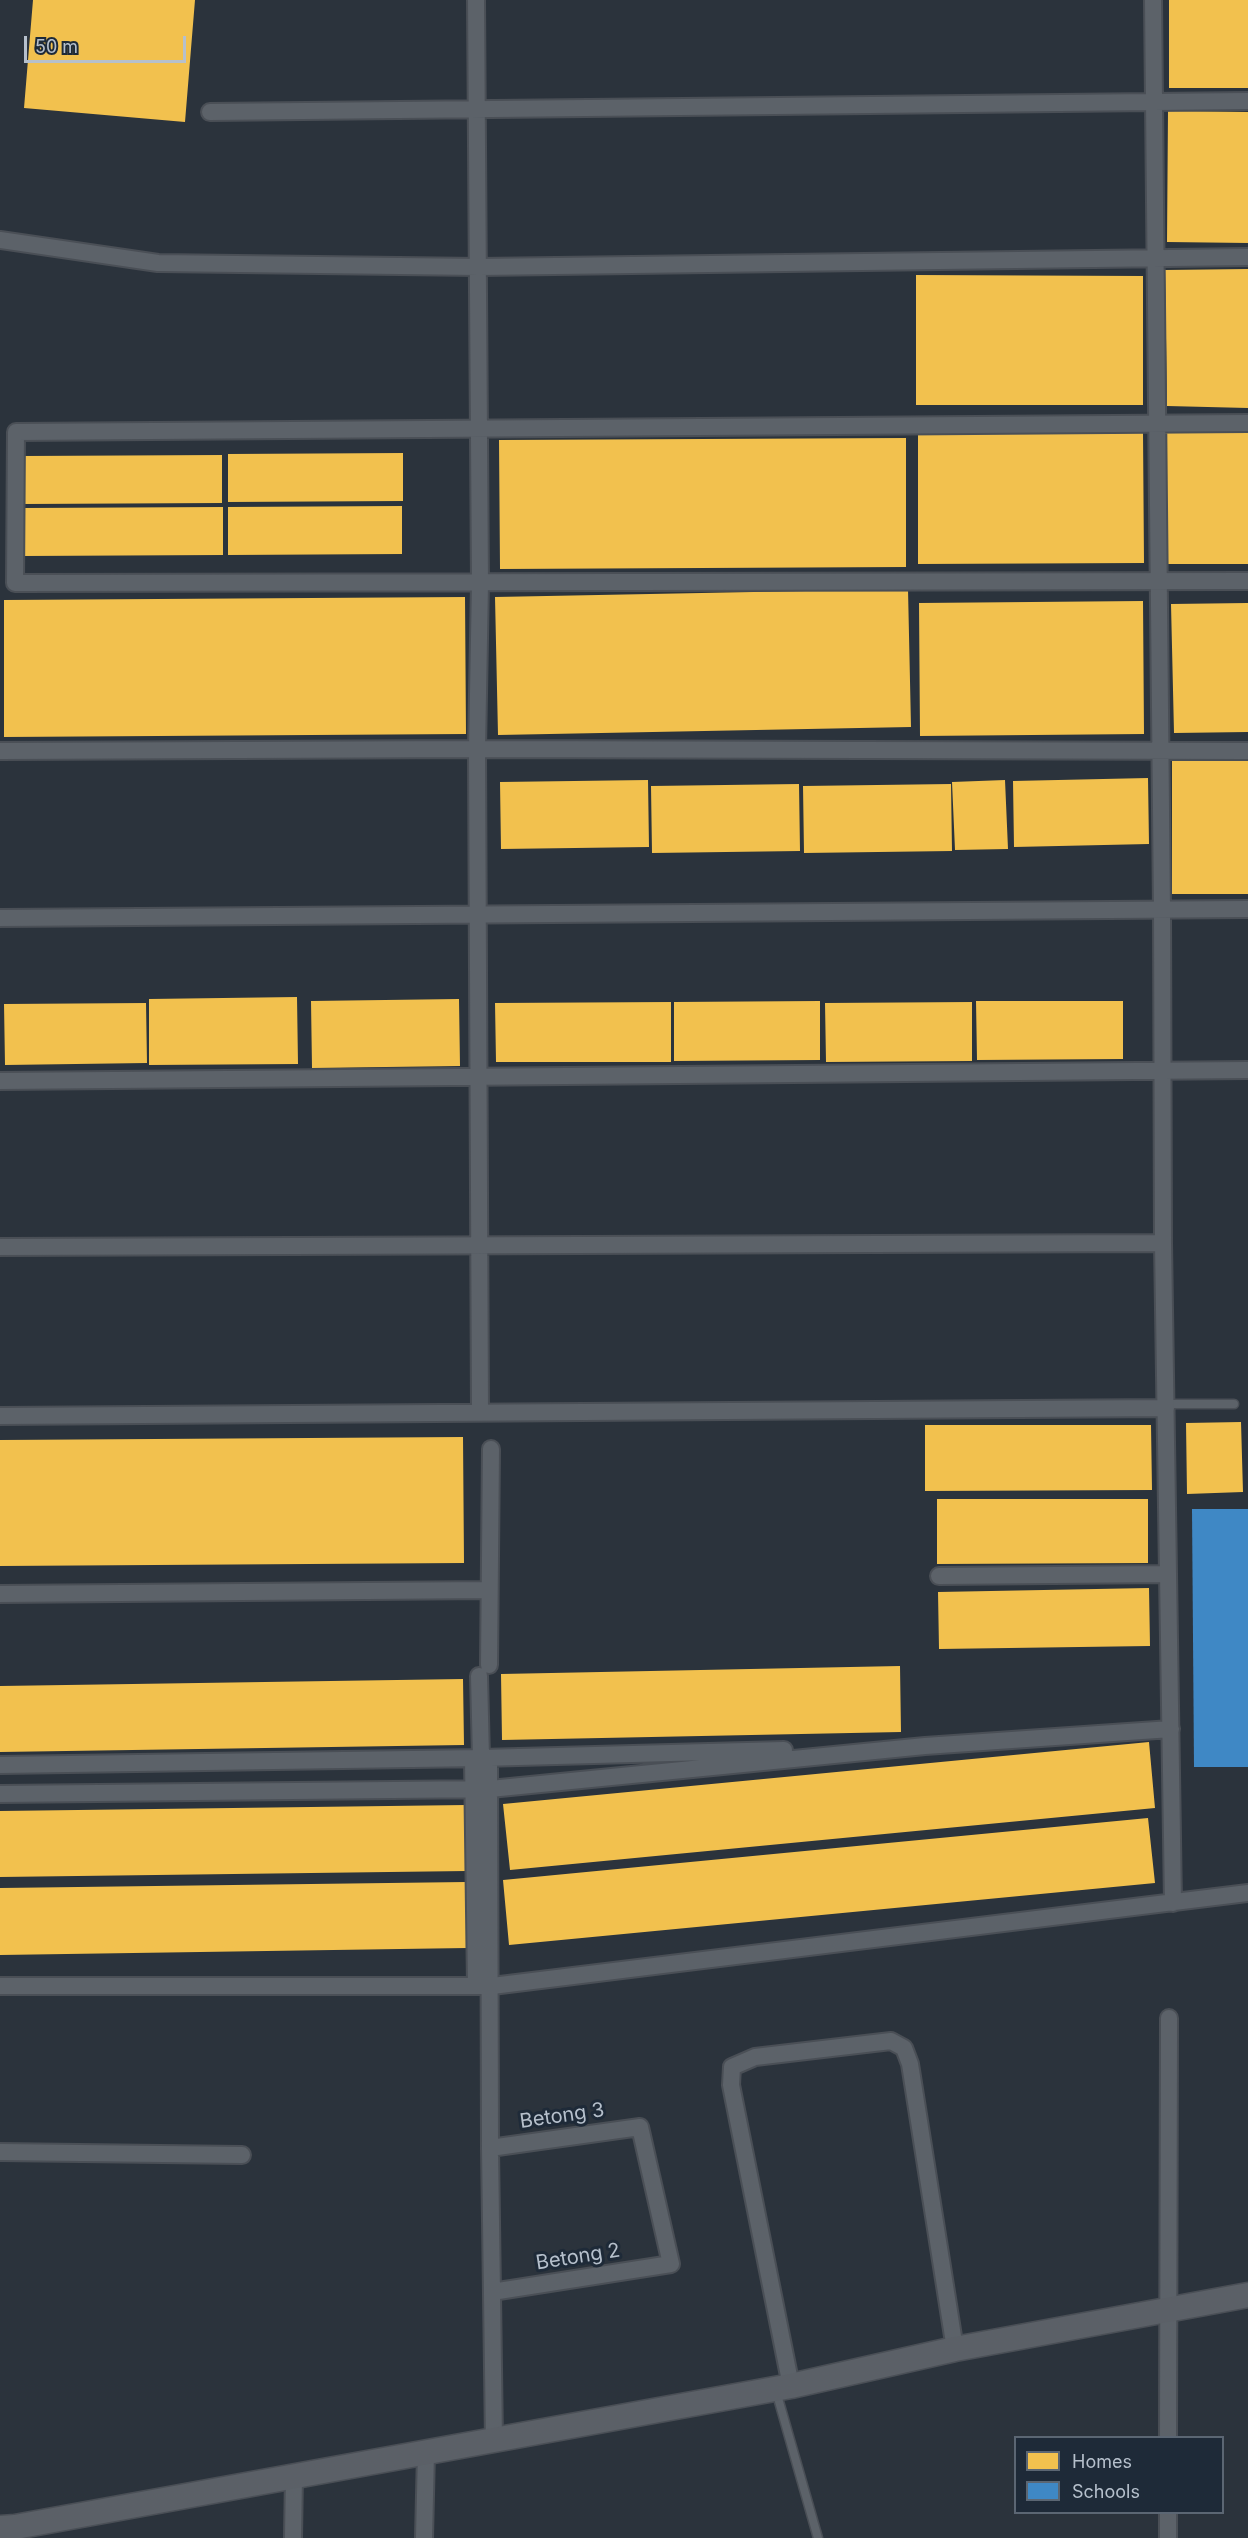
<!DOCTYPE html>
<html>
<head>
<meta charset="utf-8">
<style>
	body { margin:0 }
	#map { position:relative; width:1248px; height:2538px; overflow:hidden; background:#2b333c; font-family:Inter,sans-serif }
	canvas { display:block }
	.legend { position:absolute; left:1014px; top:2436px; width:210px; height:78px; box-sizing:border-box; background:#1e2a38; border:2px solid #5b6673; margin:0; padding:8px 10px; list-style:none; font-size:18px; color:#b6c0cc }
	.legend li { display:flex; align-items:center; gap:12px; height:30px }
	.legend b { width:30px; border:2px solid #5b6673 }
	.scale { position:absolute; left:24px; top:36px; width:162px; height:27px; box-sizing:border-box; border:3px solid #b6c0cc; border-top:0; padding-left:8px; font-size:18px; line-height:21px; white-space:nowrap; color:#b6c0cc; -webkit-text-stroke:4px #1e2a38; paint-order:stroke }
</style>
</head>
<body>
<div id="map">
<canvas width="1248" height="2538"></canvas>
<ul class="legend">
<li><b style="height:16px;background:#f2c14e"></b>Homes</li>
<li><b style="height:16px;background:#3f88c5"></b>Schools</li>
</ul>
<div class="scale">50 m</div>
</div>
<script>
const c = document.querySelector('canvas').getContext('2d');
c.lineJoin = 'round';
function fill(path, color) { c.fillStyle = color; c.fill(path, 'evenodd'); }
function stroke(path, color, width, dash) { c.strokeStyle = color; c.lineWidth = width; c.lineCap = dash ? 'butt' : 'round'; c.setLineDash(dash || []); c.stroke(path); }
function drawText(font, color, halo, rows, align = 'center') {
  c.font = font + ' Inter,sans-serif'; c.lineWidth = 6; c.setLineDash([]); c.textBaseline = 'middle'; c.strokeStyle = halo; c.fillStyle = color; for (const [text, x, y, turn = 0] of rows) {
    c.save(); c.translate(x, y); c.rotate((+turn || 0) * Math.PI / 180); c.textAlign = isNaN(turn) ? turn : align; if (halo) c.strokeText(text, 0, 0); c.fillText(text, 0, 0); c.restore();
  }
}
const homes = new Path2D(`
	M33,0H195L185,122L24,108Z
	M1169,0H1248V88H1169Z
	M1168,111L1248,112V243L1167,242Z
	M1248,269V408L1167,406L1165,270Z
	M916,275L1143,276V405H916Z
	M1162,430H1248V564H1162Z
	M1143,433L1144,563L918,564V434Z
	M906,438V567L500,569L499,440Z
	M403,453V501L228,502V454Z
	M222,455V503L23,504V456Z
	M402,506V554L228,555V507Z
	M223,507V555L24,556V508Z
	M908,589L911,727L498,735L495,597Z
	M465,597L466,734L4,737V600Z
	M1143,601L1144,734L920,736L919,603Z
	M1248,603V732L1174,733L1171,604Z
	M1172,758H1248V894H1172Z
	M1148,778L1149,844L1014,847L1013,781Z
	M648,780L649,847L501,849L500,782Z
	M1005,780L1008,849L955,850L952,782Z
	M799,784L800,851L652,853L651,786Z
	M951,784L952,851L804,853L803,786Z
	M297,997L298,1064L149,1065V999Z
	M459,999L460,1066L312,1068L311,1001Z
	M820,1001V1060L674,1061V1002Z
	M976,1001H1123V1059L977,1060Z
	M671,1002V1062H496L495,1003Z
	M972,1002V1061L826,1062L825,1003Z
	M146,1003L147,1063L5,1065L4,1004Z
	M1241,1422L1243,1492L1187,1494L1186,1423Z
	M925,1425H1151L1152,1490L925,1491Z
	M463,1437L464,1563L0,1566V1440Z
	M937,1499H1148V1563L937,1564Z
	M1149,1588L1150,1646L939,1649L938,1592Z
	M900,1666L901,1732L502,1740L501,1674Z
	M463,1679L464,1745L0,1752V1686Z
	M1149,1742L1155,1808L510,1870L503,1804Z
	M466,1805L467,1871L0,1877V1811Z
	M1148,1818L1155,1883L509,1945L503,1880Z
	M466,1882L467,1948L0,1955V1888Z`);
const schools = new Path2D(`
	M1192,1509H1248V1767H1194Z`);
const lane = new Path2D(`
	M1165,1404H1234
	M776,2391L818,2538`);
const street = new Path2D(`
	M476,0L480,583L477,749L480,1412
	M1153,0L1162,910L1163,1243L1173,1903
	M210,112L1248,101
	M0,240L158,263L479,267L1248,257
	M1248,423L16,432L15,583L1248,581
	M0,751L477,749L1248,751
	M0,918L1248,909
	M0,1081L1248,1070
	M0,1247L1163,1243
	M0,1416L1166,1408
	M939,1576L1168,1574
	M0,1594L489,1590
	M489,1665L491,1449
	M479,1676L481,1758
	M473,1758L476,1986
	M489,1758L490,2148L494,2441
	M0,1765L481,1758L784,1750
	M0,1794L490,1789L925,1746L1171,1729
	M0,1986H492L1248,1893
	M490,2148L640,2127L671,2264L492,2292
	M0,2152L242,2155
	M791,2386L731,2085L732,2067L755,2057L891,2041L904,2048L910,2064L955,2349
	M1168,2438L1169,2018
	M1168,2512V2538
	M293,2538L294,2475
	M424,2538L426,2452`);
const secondary = new Path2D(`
	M0,2528L15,2527L791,2386L955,2349L1248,2295`);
const streetNames = [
	["Betong 3",562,2116,-8],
	["Betong 2",578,2257,-9]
];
fill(homes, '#f2c14e');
fill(schools, '#3f88c5');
stroke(lane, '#4a4f56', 11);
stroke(street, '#4a4f56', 20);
stroke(secondary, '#4a4f56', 27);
stroke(lane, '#5c6269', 8);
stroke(street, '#5c6269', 16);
stroke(secondary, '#5b6067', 24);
drawText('20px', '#b6c0cc', '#1e2a38', streetNames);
</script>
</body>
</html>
